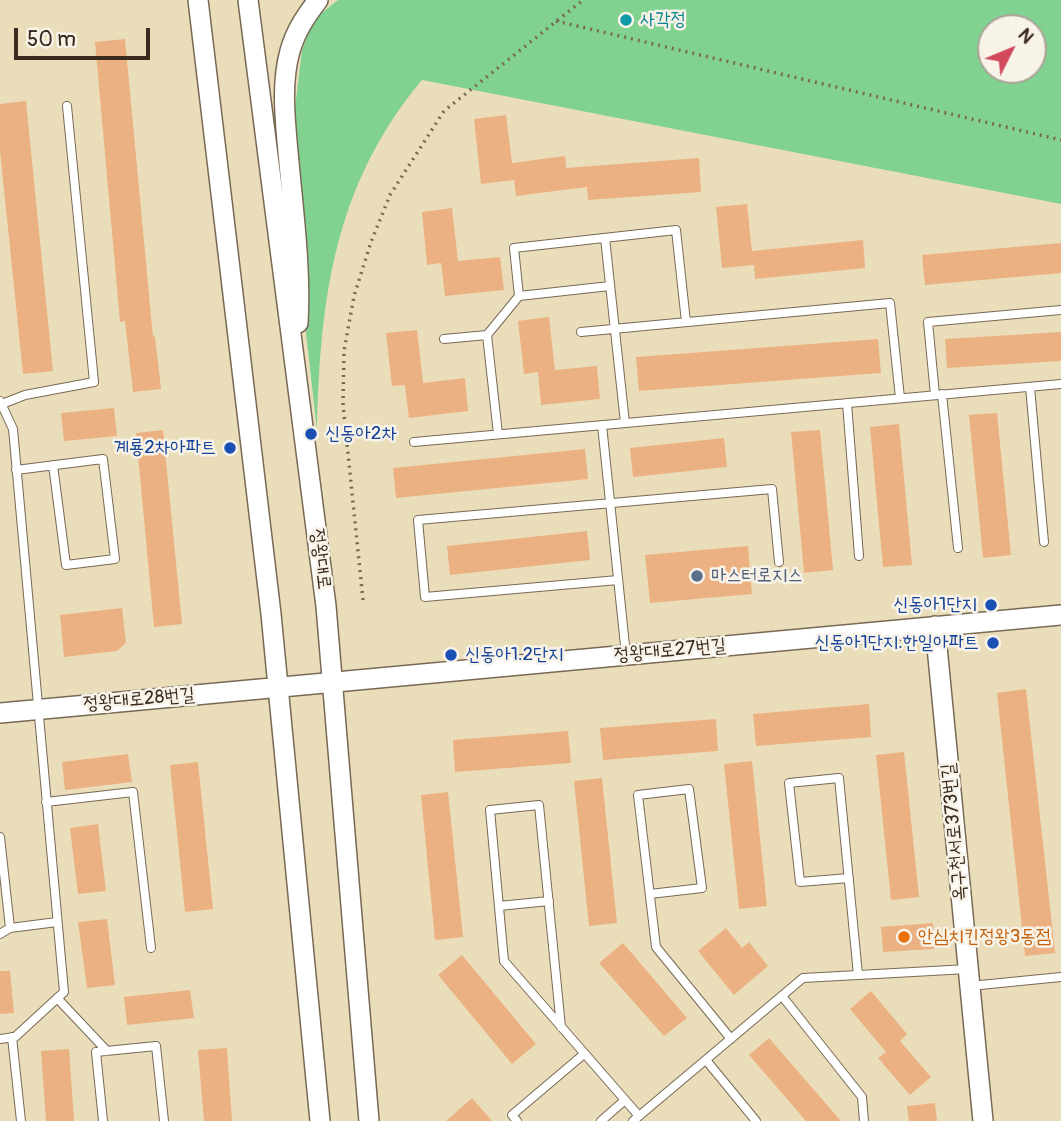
<!DOCTYPE html>
<html>
<head>
<meta charset="utf-8">
<style>
	body { margin:0 }
	#map { position:relative; width:1061px; height:1121px; overflow:hidden; background:#eadeba; font-family:Pangolin,sans-serif }
	canvas { display:block }
	.north { position:absolute; left:977px; top:14px; width:70px; height:70px; box-sizing:border-box; background:#f7f3e8; border:2px solid #aca397; border-radius:50%; rotate:47deg; font-size:19px; font-weight:700; line-height:28px; text-align:center; color:#3b2a1e }
	.north::after { content:''; display:block; margin:auto; width:24px; height:32px; background:#d1495b; clip-path:polygon(50% 0,100% 100%,50% 72%,0 100%) }
	.scale { position:absolute; left:14px; top:28px; width:136px; height:32px; box-sizing:border-box; border:4px solid #3b2a1e; border-top:0; padding-left:9px; font-size:21px; line-height:24px; white-space:nowrap; color:#3b2a1e; -webkit-text-stroke:5px #f7f3e8; paint-order:stroke }
</style>
</head>
<body>
<div id="map">
<canvas width="1061" height="1121"></canvas>
<div class="north">N</div>
<div class="scale">50 m</div>
</div>
<script>
const c = document.querySelector('canvas').getContext('2d');
c.lineJoin = 'round';
function fill(path, color) { c.fillStyle = color; c.fill(path, 'evenodd'); }
function stroke(path, color, width, dash) { c.strokeStyle = color; c.lineWidth = width; c.lineCap = dash ? 'butt' : 'round'; c.setLineDash(dash || []); c.stroke(path); }
function drawText(font, color, halo, rows, align = 'center') {
  c.font = font + ' Pangolin,"Poor Story",sans-serif'; c.lineWidth = 5; c.setLineDash([]); c.textBaseline = 'middle'; c.strokeStyle = halo; c.fillStyle = color; for (const [text, x, y, turn = 0] of rows) {
    c.save(); c.translate(x, y); c.rotate((+turn || 0) * Math.PI / 180); c.textAlign = isNaN(turn) ? turn : align; if (halo) c.strokeText(text, 0, 0); c.fillText(text, 0, 0); c.restore();
  }
}
const green = new Path2D(`
	M338,0H1061V204L422,80C334,185 320,299 317,430L306,333L295,108L302,50L314,19ZM991,28H1033V70H991Z`);
const building = new Path2D(`
	M125,39L153,337L155,336L161,389L133,392L125,321L120,322L95,42Z
	M26,101L53,371L23,374L0,151V104Z
	M506,115L512,163L565,156L566,168L699,158L701,192L588,200L587,187L516,196L514,180L481,184L474,119Z
	M747,204L752,251L863,240L865,268L755,279L754,265L722,268L716,207Z
	M452,208L458,261L500,257L504,290L445,296L441,263L427,265L422,212Z
	M1061,243V273L925,285L922,255Z
	M549,317L555,370L597,366L600,399L541,405L538,372L524,374L518,321Z
	M417,330L423,383L465,378L468,411L409,418L405,385L392,386L386,333Z
	M1061,332V361L947,368L945,339Z
	M878,339L881,373L639,391L636,357Z
	M114,408L117,436L64,441L61,413Z
	M997,413L1011,555L983,558L969,415Z
	M899,424L912,565L883,567L870,427Z
	M163,430L182,624L154,627L136,433Z
	M820,430L833,570L804,573L791,432Z
	M724,438L727,467L633,477L630,448Z
	M585,449L588,479L396,498L393,468Z
	M587,531L590,560L450,575L447,546Z
	M748,546L752,594L650,603L645,555Z
	M122,608L126,643L117,651L64,657L60,615Z
	M1026,689L1055,953L1025,956L997,693Z
	M869,704L871,737L756,746L753,714Z
	M716,719L718,751L603,760L600,728Z
	M568,731L571,763L455,772L453,740Z
	M904,752L919,897L891,900L876,755Z
	M128,754L132,782L65,790L62,762Z
	M752,761L767,906L739,909L724,764Z
	M198,762L213,909L185,912L170,765Z
	M602,778L617,923L589,926L574,781Z
	M448,792L463,937L435,940L421,795Z
	M98,824L106,891L78,894L70,828Z
	M107,919L115,985L87,988L78,922Z
	M933,923L934,949L883,952L881,927Z
	M726,928L742,948L749,942L768,966L734,995L698,951Z
	M623,943L687,1018L664,1036L599,963Z
	M462,955L536,1044L512,1064L438,975Z
	M0,971H10L14,1013L0,1014Z
	M190,990L194,1018L127,1025L124,997Z
	M871,991L907,1034L900,1041L931,1077L910,1095L878,1058L886,1052L850,1009Z
	M769,1038L841,1121H806L749,1055Z
	M227,1048L232,1121H204L198,1050Z
	M69,1049L74,1121H46L41,1051Z
	M472,1098L492,1121H446Z
	M935,1103L937,1121H909L907,1106Z`);
const path = new Path2D(`
	M556,21L1061,140
	M363,600L343,405L344,351L354,296L371,242L390,195L444,111L583,0`);
const service = new Path2D(`
	M605,238L625,423
	M519,296L514,248L676,230L686,322
	M581,332L890,303L900,398
	M444,339L487,335
	M1030,387L1044,542
	M942,394L958,548
	M935,395L928,322L1061,310
	M0,401L13,429L64,992L15,1037L0,1039
	M847,403L859,556
	M2,404L25,395L94,382L67,106
	M602,425L626,655
	M498,434L487,335L519,296L610,286
	M414,442L1061,384
	M16,470L103,459L115,559L66,565L53,465
	M618,580L425,597L418,520L772,489L779,562
	M46,802L133,792L151,948
	M0,837L10,928
	M849,878L800,882L789,783L839,778L858,975
	M650,894L702,888L689,789L638,795L656,947L731,1039
	M499,906L549,901
	M0,934L10,928L57,922
	M970,986L1061,977
	M782,996L862,1097L864,1121
	M57,998L107,1051
	M561,1027L539,805L490,810L504,961L639,1116
	M12,1037L21,1121
	M706,1060L756,1121
	M103,1121L96,1052L156,1046L164,1121
	M517,1121L512,1115L584,1054
	M601,1121L625,1100
	M633,1121L803,978L968,969`);
const tertiary = new Path2D(`
	M198,0L271,614L320,1121
	M248,0L326,606L369,1121
	M298,323C301,270 294,216 289,163C286,127 280,86 290,51C296,30 306,16 318,0
	M935,626L983,1121
	M0,713L1061,615`);
const markers = [
	[626,20,7,"#0f9aa8"],
	[311,434,7,"#1a4fb4"],
	[230,448,7,"#1a4fb4"],
	[697,576,7,"#5c6f8a"],
	[991,605,7,"#1a4fb4"],
	[993,643,7,"#1a4fb4"],
	[451,655,7,"#1a4fb4"],
	[904,937,7,"#e8710a"]
];
const cultureNames = [
	["사각정",640,20]
];
const transitNames = [
	["신동아2차",325,434,"left"],
	["계룡2차아파트",216,448],
	["신동아1단지",977,605],
	["신동아1단지.한일아파트",979,643],
	["신동아1.2단지",465,655,"left"]
];
const streetNames = [
	["정왕대로",320,559,83],
	["정왕대로27번길",670,651,-5],
	["정왕대로28번길",139,700,-5],
	["옥구천서로373번길",955,832,-95]
];
const serviceNames = [
	["마스터로지스",711,576]
];
const foodNames = [
	["안심치킨정왕3동점",918,937]
];
fill(green, '#81d191');
fill(building, '#ecb182');
stroke(service, '#786955', 10);
stroke(tertiary, '#786955', 22);
stroke(path, '#786955', 3.5, [2, 5]);
stroke(service, '#fff', 8);
stroke(tertiary, '#fff', 19);
for (const [x, y, r, color] of markers) { const dot = new Path2D(); dot.arc(x, y, r, 0, 2 * Math.PI); c.fillStyle = color; c.fill(dot); stroke(dot, '#f7f3e8', 2.5); }
drawText('19px', '#0d838f', '#f7f3e8', cultureNames, 'left');
drawText('19px', '#164399', '#f7f3e8', transitNames, 'right');
drawText('19px', '#3b2a1e', '#f7f3e8', streetNames);
drawText('19px', '#4e5e75', '#f7f3e8', serviceNames, 'left');
drawText('19px', '#c56008', '#f7f3e8', foodNames, 'left');
</script>
</body>
</html>
